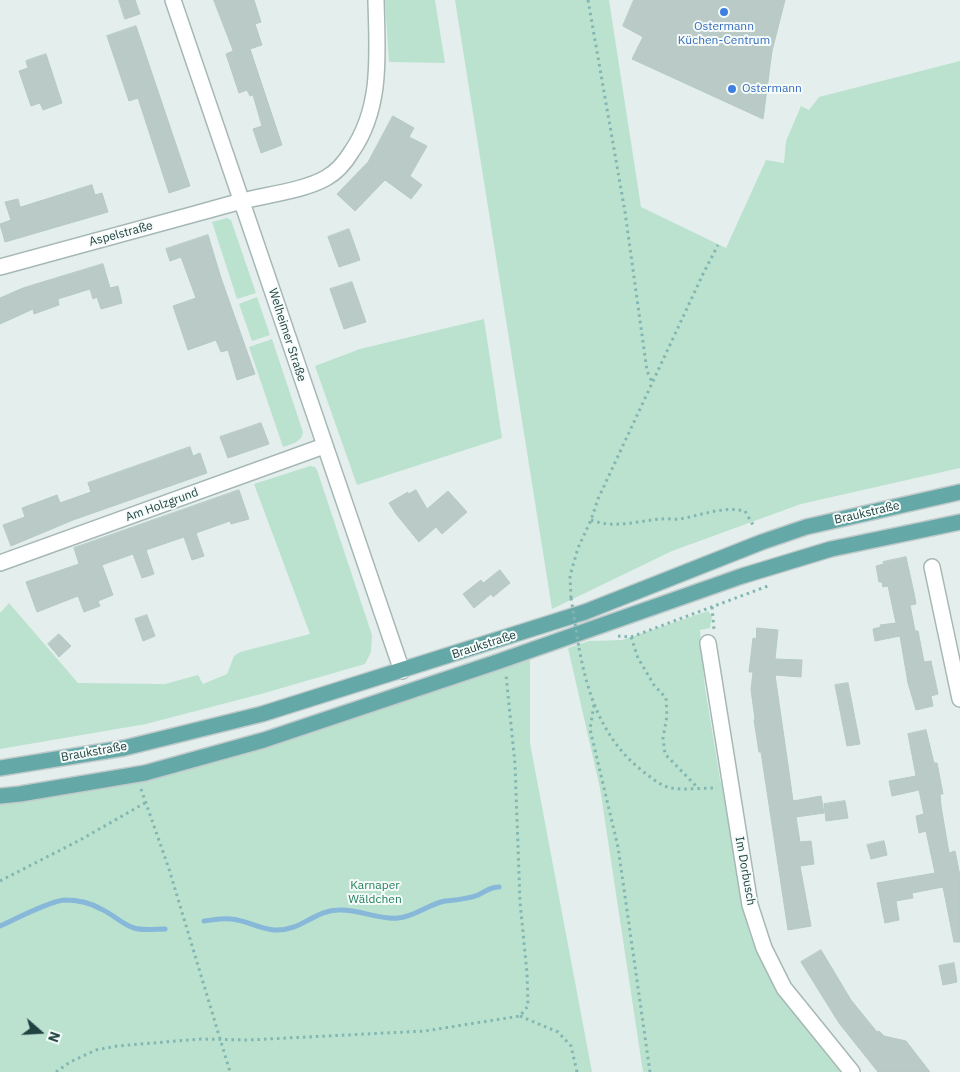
<!DOCTYPE html>
<html>
<head>
<meta charset="utf-8">
<style>
	body { margin:0 }
	#map { position:relative; width:960px; height:1072px; overflow:hidden; background:#e4efed; font-family:"IBM Plex Sans",sans-serif }
	canvas { display:block }
	.north { position:absolute; left:15px; top:1007px; width:50px; height:50px; -webkit-text-stroke:4px #f5fbf9; paint-order:stroke; rotate:109deg; font-size:14px; font-weight:700; line-height:20px; text-align:center; color:#214342 }
	.north::after { content:''; display:block; margin:auto; width:18px; height:22px; background:#214342; clip-path:polygon(50% 0,100% 100%,50% 72%,0 100%) }
</style>
</head>
<body>
<div id="map">
<canvas width="960" height="1072"></canvas>
<div class="north">N</div>
</div>
<script>
const c = document.querySelector('canvas').getContext('2d');
c.lineJoin = 'round';
function fill(path, color) { c.fillStyle = color; c.fill(path, 'evenodd'); }
function stroke(path, color, width, dash) { c.strokeStyle = color; c.lineWidth = width; c.lineCap = dash ? 'butt' : 'round'; c.setLineDash(dash || []); c.stroke(path); }
function drawText(font, color, halo, rows, align = 'center') {
  c.font = font + ' "IBM Plex Sans",sans-serif'; c.lineWidth = 4; c.setLineDash([]); c.textBaseline = 'middle'; c.strokeStyle = halo; c.fillStyle = color; for (const [text, x, y, turn = 0] of rows) {
    c.save(); c.translate(x, y); c.rotate((+turn || 0) * Math.PI / 180); c.textAlign = isNaN(turn) ? turn : align; if (halo) c.strokeText(text, 0, 0); c.fillText(text, 0, 0); c.restore();
  }
}
const green = new Path2D(`
	M385,0H435L445,63L389,62Z
	M455,0H609L641,207L726,248L766,160L784,163L786,141L801,106L809,110L819,97L960,61V468L801,504L672,551L552,609Z
	M227,218L231,220L256,293L237,299L212,222Z
	M257,297L270,335L252,341L239,304Z
	M484,319L502,438L357,485L315,366L360,349Z
	M272,339L303,432C302,442 292,444 283,447L249,347Z
	M310,466L315,467L317,470L372,635L371,652L365,664L261,694L146,724L0,749V613L9,603L78,683L165,684L198,675L203,684L227,674L234,656L240,652L310,634L254,484Z
	M708,611L712,616L710,628L700,630L705,688L720,779L725,795L738,882L748,928L754,946L771,981L782,998L841,1072H643L600,788L568,648L589,641L622,640Z
	M530,649V743L592,1072H0V797L140,775Z`);
const stream = new Path2D(`
	M204,921C213,920 222,918 231,919C246,920 259,929 275,930C302,931 314,910 339,910C359,909 378,920 398,918C414,917 429,904 445,901C456,900 468,899 478,895C486,891 490,887 499,887
	M0,926C16,919 47,902 64,900C76,900 91,903 101,909C113,914 121,924 134,928C144,931 155,929 165,929`);
const building = new Path2D(`
	M119,0H135L140,14L125,19Z
	M214,0H254L261,22L255,24L262,45L250,49L282,145L261,153L253,129L262,126L253,95L250,96L247,90L239,93L226,54L233,51Z
	M634,0H785L772,51L763,119L632,59L643,37L623,26Z
	M136,26L190,186L169,193L138,98L129,101L107,36Z
	M46,54L62,103L43,110L40,103L31,106L19,71L28,68L26,61Z
	M393,116L414,128L409,137L427,146L410,176L422,185L411,199L385,180L355,211L337,194L368,162Z
	M92,185L95,195L102,193L108,212L5,242L0,224L11,220L5,202L18,199L20,207Z
	M349,229L360,260L339,267L328,237Z
	M208,235L221,278L255,374L237,380L228,350L221,352L216,340L188,350L173,306L196,298L181,257L170,261L166,249Z
	M103,264L110,288L118,286L122,303L101,309L97,297L93,299L90,289L58,299L59,305L34,314L33,309L0,324V298L23,288Z
	M352,282L366,322L344,329L330,289Z
	M261,423L269,444L228,458L220,437Z
	M190,447L193,456L200,453L207,473L73,520L11,546L3,525L25,517L22,508L57,495L60,503L91,492L88,483Z
	M239,490L249,519L231,524L230,521L196,533L204,556L192,560L184,537L146,550L154,574L142,578L133,554L102,565L113,595L98,601L100,606L84,612L78,596L37,612L26,582L79,564L74,548Z
	M416,490L427,509L448,491L467,512L442,534L436,527L419,542L396,514L389,503L408,492V494Z
	M906,557L914,593L916,604L910,605L915,631H918L924,662L931,661L938,694L931,696L933,706L916,710L908,683L900,636L875,641L873,629L881,627L880,625L896,623L888,586L883,587L882,582H879L876,566L884,564L883,562Z
	M500,570L510,583L493,597L491,594L474,608L463,594L481,580L483,583Z
	M147,615L155,636L143,641L135,619Z
	M757,628L778,630L775,659L802,660L801,677L775,675L788,765L793,801L821,796L824,813L796,817L800,842L811,841L814,864L800,866L811,926L788,930L761,752H759L754,720L755,719L751,690L753,672H749L753,638L756,639Z
	M59,634L71,646L59,657L48,644Z
	M848,683L860,744L847,746L835,685Z
	M926,730L934,763H937L943,794H940L941,806L949,853L955,851L960,876V942H954L943,887L912,893L913,898L896,901L899,920L885,923L877,883L935,873L926,831L919,833L916,816L924,814L919,790L892,796L889,781L916,776L908,734Z
	M845,801L848,818L826,821L824,804Z
	M884,841L887,855L871,859L867,845Z
	M821,950L851,1000L877,1032L879,1031L884,1036L906,1041L930,1072H878L839,1023L801,962Z
	M954,963L957,982L943,985L939,966Z`);
const path = new Path2D(`
	M588,0L625,212L647,371L652,382
	M591,520C614,529 637,521 661,519C667,518 674,520 680,519C702,515 723,506 745,511L753,525
	M571,598L570,576L578,548L591,520L598,499L703,274L718,245
	M712,607L714,630
	M618,636L631,637L768,586
	M631,637L638,658L654,685L666,698L667,716L663,738L665,754L697,787
	M579,648C588,697 604,742 645,773C653,779 661,786 671,788C685,790 702,788 717,788
	M594,705L590,729L618,847L650,1072
	M141,789L169,869L230,1072
	M0,881L80,840L145,803
	M520,1016L558,1032L571,1046L577,1072
	M56,1072L70,1062L96,1050L117,1046L201,1039L248,1040L425,1031L520,1016L528,1006L527,973L520,902L515,764L506,675`);
const minor = new Path2D(`
	M173,0L402,671
	M0,267C80,245 159,224 238,202C265,195 303,191 326,178C337,172 346,161 352,151C383,106 377,51 376,0
	M0,563L324,446
	M932,567L960,699
	M708,643L750,905L764,948L784,988L852,1072`);
const major = new Path2D(`
	M0,768L124,748L262,714L585,612L762,542L806,527L960,492
	M0,796L20,794L145,773L264,740L500,661L742,576L831,549L960,522`);
const pathBridge = new Path2D(`
	M571,598L579,648`);
const markers = [
	[724,12,5,"#3f7fe0"],
	[732,89,5,"#3f7fe0"]
];
const shopNames = [
	["Ostermann",724,27],
	["Küchen-Centrum",724,41],
	["Ostermann",742,89,"left"]
];
const streetNames = [
	["Aspelstraße",121,234,-15],
	["Welheimer Straße",287,335,72],
	["Am Holzgrund",162,505,-20],
	["Braukstraße",867,513,-13],
	["Braukstraße",484,645,-18],
	["Braukstraße",94,752,-10],
	["Im Dorbusch",745,871,80]
];
const parkNames = [
	["Karnaper",375,886],
	["Wäldchen",375,900]
];
fill(green, '#bbe2cf');
stroke(stream, '#87b8d9', 5);
fill(building, '#b9cac7');
stroke(building, '#b5c9c6', 1);
stroke(minor, '#a6b8b6', 18);
stroke(major, '#c1caca', 18);
stroke(path, '#81b6b2', 3, [2.5, 4]);
stroke(minor, '#fff', 15);
stroke(major, '#64a9a8', 15);
stroke(pathBridge, '#81b6b2', 3, [2.5, 4]);
for (const [x, y, r, color] of markers) { const dot = new Path2D(); dot.arc(x, y, r, 0, 2 * Math.PI); c.fillStyle = color; c.fill(dot); stroke(dot, '#f5fbf9', 2); }
drawText('12px', '#366cbe', '#f5fbf9', shopNames);
drawText('12px', '#214342', '#f5fbf9', streetNames);
drawText('12px', '#267e5e', '#f5fbf9', parkNames);
</script>
</body>
</html>
